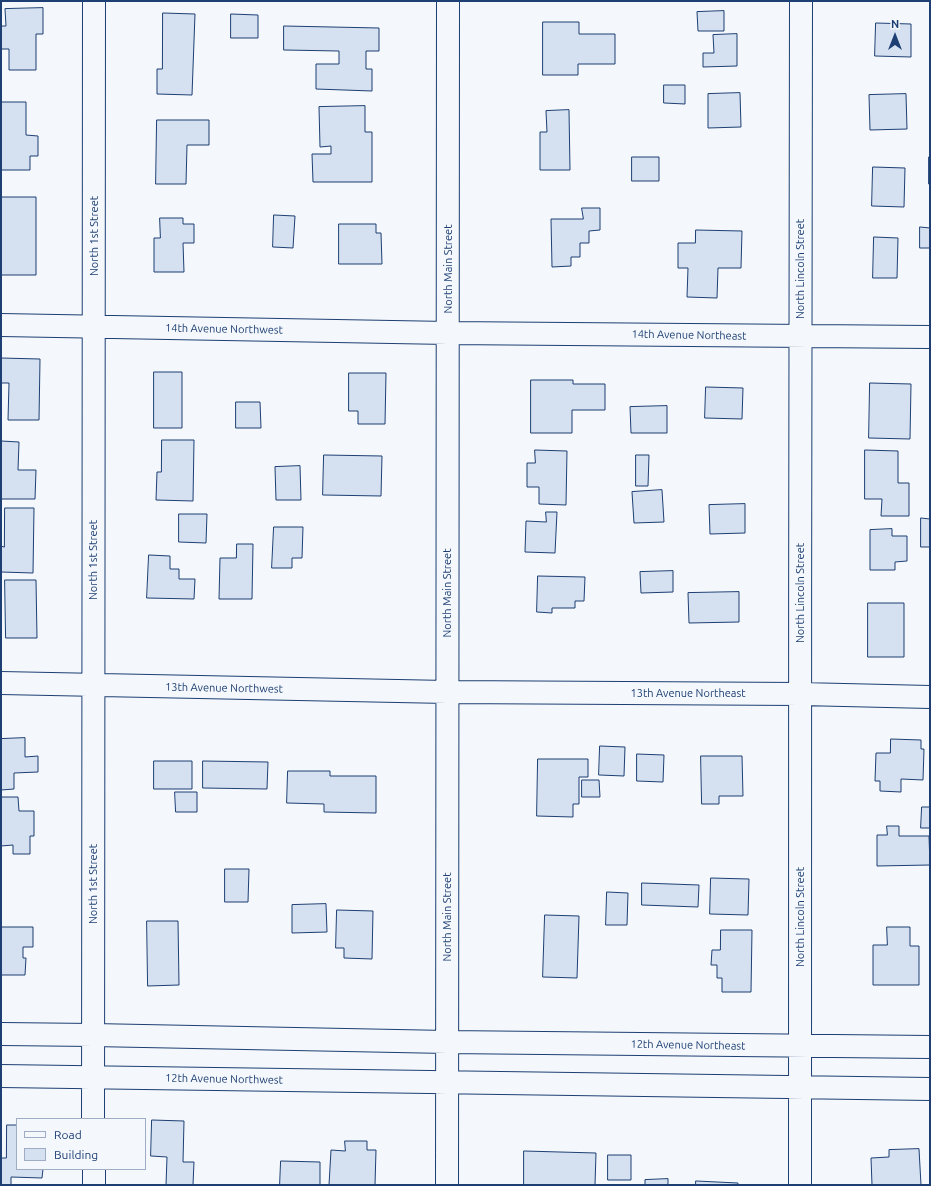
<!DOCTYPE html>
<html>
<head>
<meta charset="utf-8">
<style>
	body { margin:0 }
	#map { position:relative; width:931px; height:1186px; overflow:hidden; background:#f4f7fb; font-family:Ubuntu,sans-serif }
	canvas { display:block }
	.frame { position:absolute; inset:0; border:2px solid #1d3f73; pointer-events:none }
	.legend { position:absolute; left:16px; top:1118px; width:130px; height:52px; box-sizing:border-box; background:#f4f7fb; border:1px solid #9eadc5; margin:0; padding:5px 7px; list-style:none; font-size:12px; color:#1d3f73 }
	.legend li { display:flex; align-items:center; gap:8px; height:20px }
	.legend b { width:20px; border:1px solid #9eadc5 }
	.north { position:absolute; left:875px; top:16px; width:40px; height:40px; -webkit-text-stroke:3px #f4f7fb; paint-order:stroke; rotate:0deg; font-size:11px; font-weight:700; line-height:16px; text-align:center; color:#1d3f73 }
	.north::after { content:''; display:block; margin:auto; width:14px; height:18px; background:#1d3f73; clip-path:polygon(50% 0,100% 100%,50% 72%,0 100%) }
</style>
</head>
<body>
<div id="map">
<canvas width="931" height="1186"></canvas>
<div class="frame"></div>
<ul class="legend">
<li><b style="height:5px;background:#f4f7fb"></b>Road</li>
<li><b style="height:11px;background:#d5e0f0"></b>Building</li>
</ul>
<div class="north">N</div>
</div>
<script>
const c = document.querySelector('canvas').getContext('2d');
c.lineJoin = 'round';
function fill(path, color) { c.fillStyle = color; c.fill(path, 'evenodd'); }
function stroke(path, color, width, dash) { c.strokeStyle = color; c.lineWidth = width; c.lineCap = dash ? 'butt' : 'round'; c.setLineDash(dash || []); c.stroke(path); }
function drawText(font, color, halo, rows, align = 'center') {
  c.font = font + ' Ubuntu,sans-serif'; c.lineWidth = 3; c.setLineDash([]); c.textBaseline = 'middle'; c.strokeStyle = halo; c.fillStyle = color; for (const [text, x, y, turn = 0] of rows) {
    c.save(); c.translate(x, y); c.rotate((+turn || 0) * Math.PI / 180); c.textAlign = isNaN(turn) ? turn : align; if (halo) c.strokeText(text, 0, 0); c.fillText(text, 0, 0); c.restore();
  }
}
const building = new Path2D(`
	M43,8V34H36V70H9V49H1V26H6L5,9Z
	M724,11V31H698L697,12Z
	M163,13L195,14L192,95L157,94V69H162Z
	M231,14L258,15V38H231Z
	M543,22H579V34H615V64H578V75H543Z
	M876,23L911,24V57L875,56Z
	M284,26L379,28V51H366V69H372V91L316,89V64H339V51L284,50Z
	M737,34V66L703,67V53H714L713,35Z
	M664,85H685V104L664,103Z
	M740,93L741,127L708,128V94Z
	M906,94L907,129L870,130L869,95Z
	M1,102H26V135L38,136V156H30V170H1Z
	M365,106V132H372V182H313L312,154H331V146L320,147L319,107Z
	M569,110L570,170H540V132H547L546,111Z
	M157,120H209V145H187L186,184H156Z
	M632,157H659V181H632Z
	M929,157H930V184H929Z
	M873,167L905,168L904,207L872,206Z
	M1,197H36V275H1Z
	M582,208H600V230L589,231V243H580V257H571V266L552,267L551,219H583Z
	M274,215L295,216L293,248L273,247Z
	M160,218H183V224H194V243H183L184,272H154V238H160Z
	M339,224H376V233H381L382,264H339Z
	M920,227L930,228V248H920Z
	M696,230L742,231L741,268H718L717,298L687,297L688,268H678V243H695Z
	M874,237L898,238L897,278H873Z
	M1,358L40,359L39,420H8L9,383H1Z
	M154,372H182V428H154Z
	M349,373H386L385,424H358V411H349Z
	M531,380H573V384H605V410H572V433H531Z
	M870,383L911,384L910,439L869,438Z
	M706,387L743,388L742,419L705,418Z
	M236,402H260L261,428H236Z
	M667,406V433H631L630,407Z
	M162,440H194L193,501L156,500L157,472H161Z
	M1,441L19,442L18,470H36L35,499H1Z
	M535,450L567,451L566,505L539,504V487H527V463H535Z
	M865,450L898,451V483H909V516H881L882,499H865Z
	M324,455L382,456L381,496L323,495Z
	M636,455H649L648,486H636Z
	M300,466L301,500H276L275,467Z
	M662,490L664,522L634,523L632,492Z
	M745,504V533L710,534L709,505Z
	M5,508H34L33,573L1,572V546L4,547Z
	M546,512H557L555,553L525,552L526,521L546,522Z
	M179,514H207L206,543L179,542Z
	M921,518L930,519V547H921Z
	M274,527H303L302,558H292V568H272Z
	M892,529V536H907V561L895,562V570H870V530Z
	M237,544H253L252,599H219L220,558H236Z
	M149,555L170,556V569H179V579H195L194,599L147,598Z
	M673,571V592L641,593L640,572Z
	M538,576L585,577L584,601H575V608H552V613L537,612Z
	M5,580H36L37,638H6Z
	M739,592V622L689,623L688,593Z
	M868,603H904V657H868Z
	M25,738V757L38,756V772L14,773V789L1,790V739Z
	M891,739L921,740V749H924L923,780L901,779V792L880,791V781H875L876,753H890Z
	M600,746L625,747L624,776L599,775Z
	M637,754L664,755L663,782L637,781Z
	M701,756H742L743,796H719V804H702Z
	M538,759H588V777H579V804H573V817L537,816Z
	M154,761H192V789H154Z
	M203,761L268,762L267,789L203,788Z
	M288,771H330V776H376V813L324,812V804L287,803Z
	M582,780H599L600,797H582Z
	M175,792H197V812H176Z
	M1,797H18L19,811H34V836H30V854H13V845L1,846Z
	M922,807H930V828H921Z
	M887,826H899V836H929L930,865L877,866V835H887Z
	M225,869H249L248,902H225Z
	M711,878L749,879L748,915L710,914Z
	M642,883L699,885L698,907L642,905Z
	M607,892L628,893L627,925H606Z
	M326,904L327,932L292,933V905Z
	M337,910L373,911L372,959L344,958V948H336Z
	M545,915L579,916L577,978L543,977Z
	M147,921H178L179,985L148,986Z
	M1,927H33V947H23V958H26L25,975H1Z
	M887,927H910V946H919V985H873V945H887Z
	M721,930H752L751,992H722V978H717V965H711L712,950H720Z
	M152,1120L184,1121L183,1162H194L193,1185H166L167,1157L151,1156Z
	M7,1125H17V1169H43L42,1178L11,1177V1185H1V1158H6Z
	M345,1141H367V1150H376L375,1185H329L331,1150L345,1151Z
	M919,1149L921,1185H872L871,1158L889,1157V1150Z
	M524,1151L596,1153L595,1185H524Z
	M608,1155H631V1180H608Z
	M281,1161L320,1162V1185H280Z
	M668,1179V1185H645V1180Z
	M696,1181L738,1183V1185H696Z`);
const minor = new Path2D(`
	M1,325L448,333L930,337
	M1,683L447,692L801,694L930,697
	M1,1034L93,1035L447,1042L930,1047
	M1,1076L930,1089
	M93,1119L94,1
	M94,1169V1185
	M447,1185L448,1
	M800,1185C801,790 799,396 801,1`);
const streetNames = [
	["North 1st Street",94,236,-90],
	["North Main Street",448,269,-90],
	["North Lincoln Street",800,269,-90],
	["14th Avenue Northwest",224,329,1],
	["14th Avenue Northeast",689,335,1],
	["North 1st Street",93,560,-90],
	["North Main Street",447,593,-90],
	["North Lincoln Street",800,593,-90],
	["13th Avenue Northwest",224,688,1],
	["13th Avenue Northeast",688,693],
	["North 1st Street",93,884,-90],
	["North Main Street",447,917,-90],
	["North Lincoln Street",800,917,-90],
	["12th Avenue Northeast",688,1045,1],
	["12th Avenue Northwest",224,1079,1]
];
fill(building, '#d5e0f0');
stroke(building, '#1d3f73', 1);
stroke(minor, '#1d3f73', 24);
stroke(minor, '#f4f7fb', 22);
drawText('11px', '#1d3f73', '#f4f7fb', streetNames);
</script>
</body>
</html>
